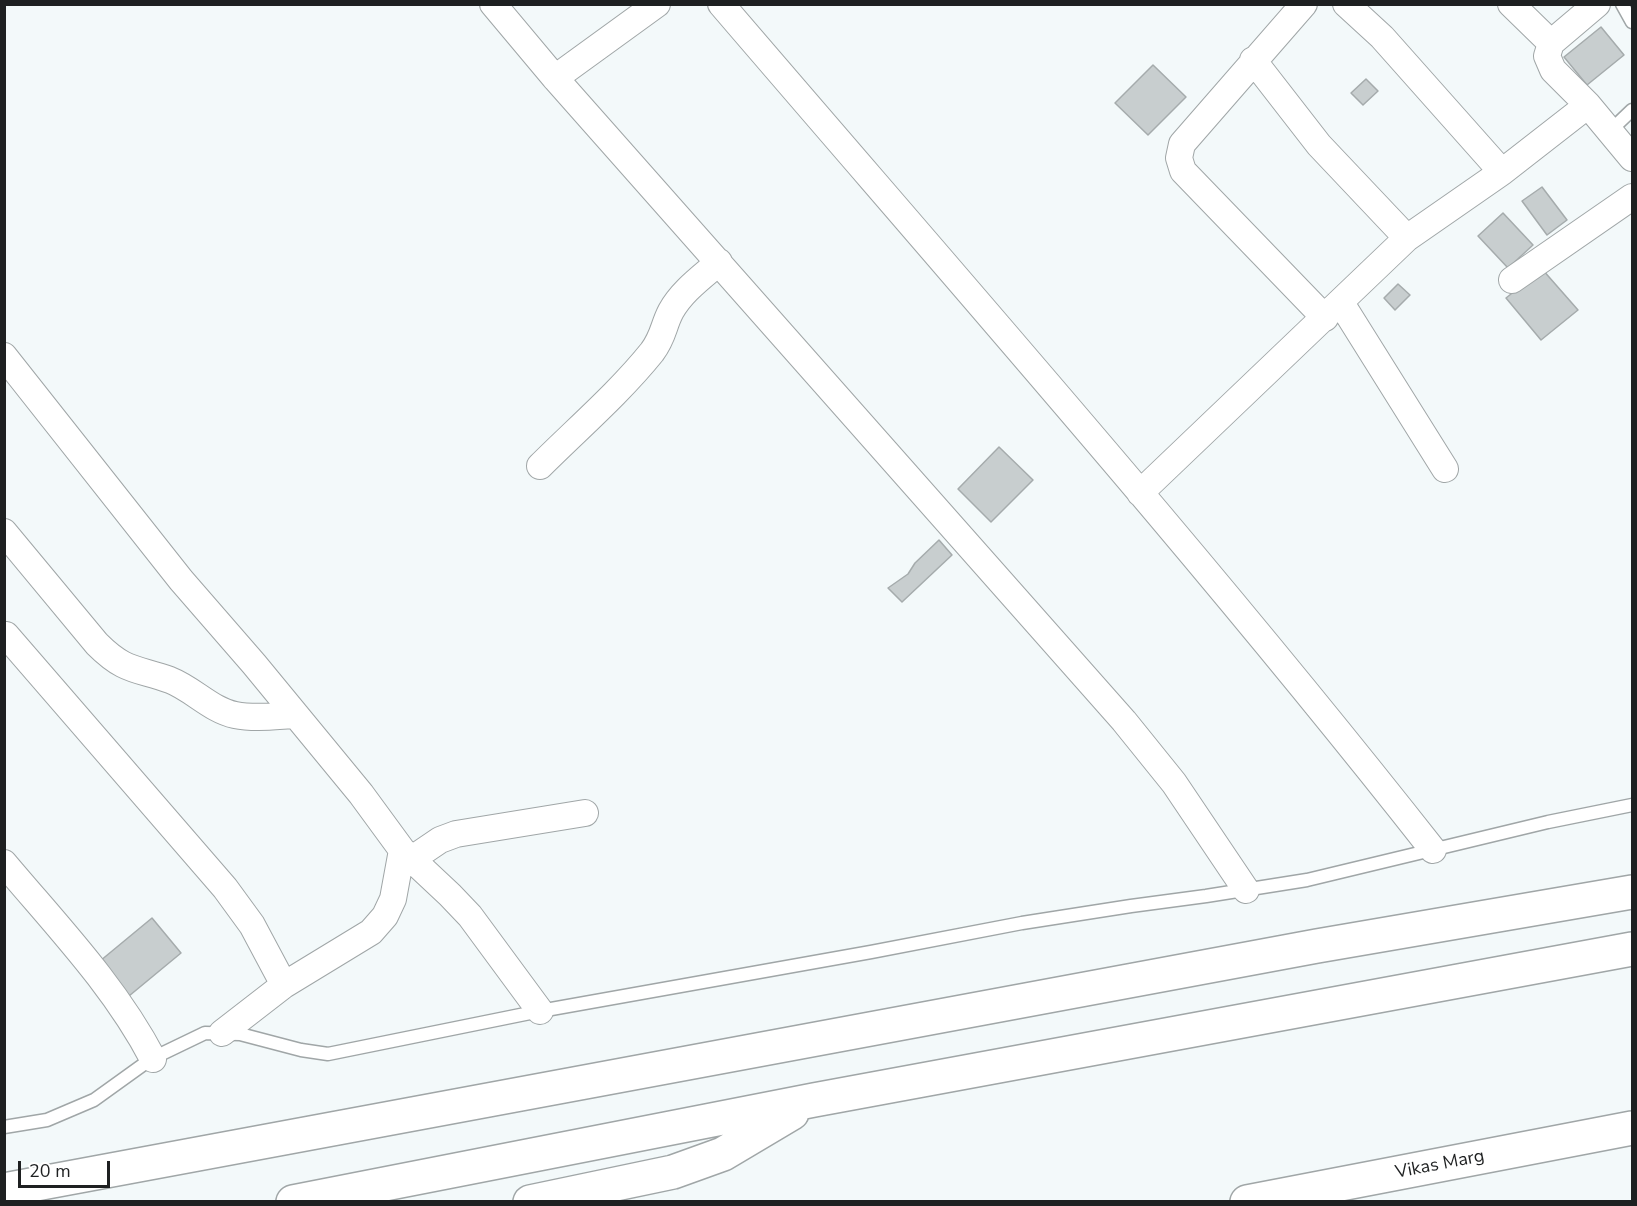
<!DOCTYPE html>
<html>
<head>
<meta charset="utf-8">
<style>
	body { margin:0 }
	#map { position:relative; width:1637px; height:1206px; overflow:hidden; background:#f3f9fa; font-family:"Nunito Sans",sans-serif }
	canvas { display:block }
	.frame { position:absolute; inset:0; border:6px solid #1e2021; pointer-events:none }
	.scale { position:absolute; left:18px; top:1161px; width:92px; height:27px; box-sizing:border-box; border:3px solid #1e2021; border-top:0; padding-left:8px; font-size:18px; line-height:21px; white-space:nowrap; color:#1e2021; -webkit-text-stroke:4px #fff; paint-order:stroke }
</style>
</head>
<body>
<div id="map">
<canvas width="1637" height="1206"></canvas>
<div class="frame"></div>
<div class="scale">20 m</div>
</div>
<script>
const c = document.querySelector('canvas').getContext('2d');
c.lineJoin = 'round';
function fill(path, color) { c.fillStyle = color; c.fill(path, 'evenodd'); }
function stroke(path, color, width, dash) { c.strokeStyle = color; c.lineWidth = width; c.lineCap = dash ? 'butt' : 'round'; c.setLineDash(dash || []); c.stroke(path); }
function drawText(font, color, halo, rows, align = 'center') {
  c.font = font + ' "Nunito Sans",sans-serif'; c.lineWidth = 6; c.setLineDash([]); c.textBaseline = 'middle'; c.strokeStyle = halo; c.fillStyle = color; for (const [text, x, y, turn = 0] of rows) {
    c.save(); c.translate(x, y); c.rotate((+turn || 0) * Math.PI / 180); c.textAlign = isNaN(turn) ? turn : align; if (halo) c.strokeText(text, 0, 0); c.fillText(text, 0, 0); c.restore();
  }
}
const building = new Path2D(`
	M1601,27L1624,55L1587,85L1564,57Z
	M1153,65L1186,97L1148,135L1115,103Z
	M1366,79L1378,91L1363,105L1351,93Z
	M1542,187L1567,220L1547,235L1522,201Z
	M1503,213L1533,245L1508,268L1478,236Z
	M1542,269L1578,310L1541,340L1506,298Z
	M1398,284L1410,295L1395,310L1384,298Z
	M999,447L1033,480L991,522L958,489Z
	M939,540L952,555L902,602L888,588L908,574L915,563Z
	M152,918L181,953L129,996L100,961Z`);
const lane = new Path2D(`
	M1622,4L1632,22
	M1610,131L1632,110
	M4,1127L47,1120L94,1100L151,1059L205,1033L240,1034L301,1050L328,1054L540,1011L871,952L1022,923L1131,906L1206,896L1307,880L1548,822L1632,805`);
const street = new Path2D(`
	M493,4L555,78L1124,721L1174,783L1246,890
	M721,4C961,284 1205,560 1433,850
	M1304,4L1182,144L1179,158L1183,171L1325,318
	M1346,4L1382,37L1502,172
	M1511,4L1551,43
	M1597,4L1551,43L1547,56L1553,70L1588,105L1632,158
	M1253,60L1319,145L1407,238
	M555,78L657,4
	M1512,280L1632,197
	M1341,303L1445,469
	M4,356L181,580L254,664L361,794L402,850L450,895L470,916L540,1011
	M540,466C577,429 619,393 652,352C664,336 663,326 671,311C682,291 702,277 719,262
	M1140,493L1407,238L1502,172L1588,105
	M4,532L97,644C125,672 136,668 170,680C193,689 211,710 235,715C255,719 276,716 296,715
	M6,635L225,888L252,925L284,985
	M412,859L440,840L456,834L585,813
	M4,863C57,926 115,986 153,1059
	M222,1033L284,985L371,932L385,916L393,899L402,850`);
const secondary = new Path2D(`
	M4,1190L1317,946L1632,892
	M293,1202L814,1100L1632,949
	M530,1202L673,1172L723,1154L792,1113
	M1247,1202L1632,1128`);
const streetNames = [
	["Vikas Marg",1440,1165,-11]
];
fill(building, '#c8cecf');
stroke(building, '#a5abac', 1.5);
stroke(lane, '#a0a6a7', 15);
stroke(street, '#a0a6a7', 28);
stroke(secondary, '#a0a6a7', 36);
stroke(lane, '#fff', 12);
stroke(street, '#fff', 26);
stroke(secondary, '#fff', 33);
drawText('18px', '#1e2021', '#fff', streetNames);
</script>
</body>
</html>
